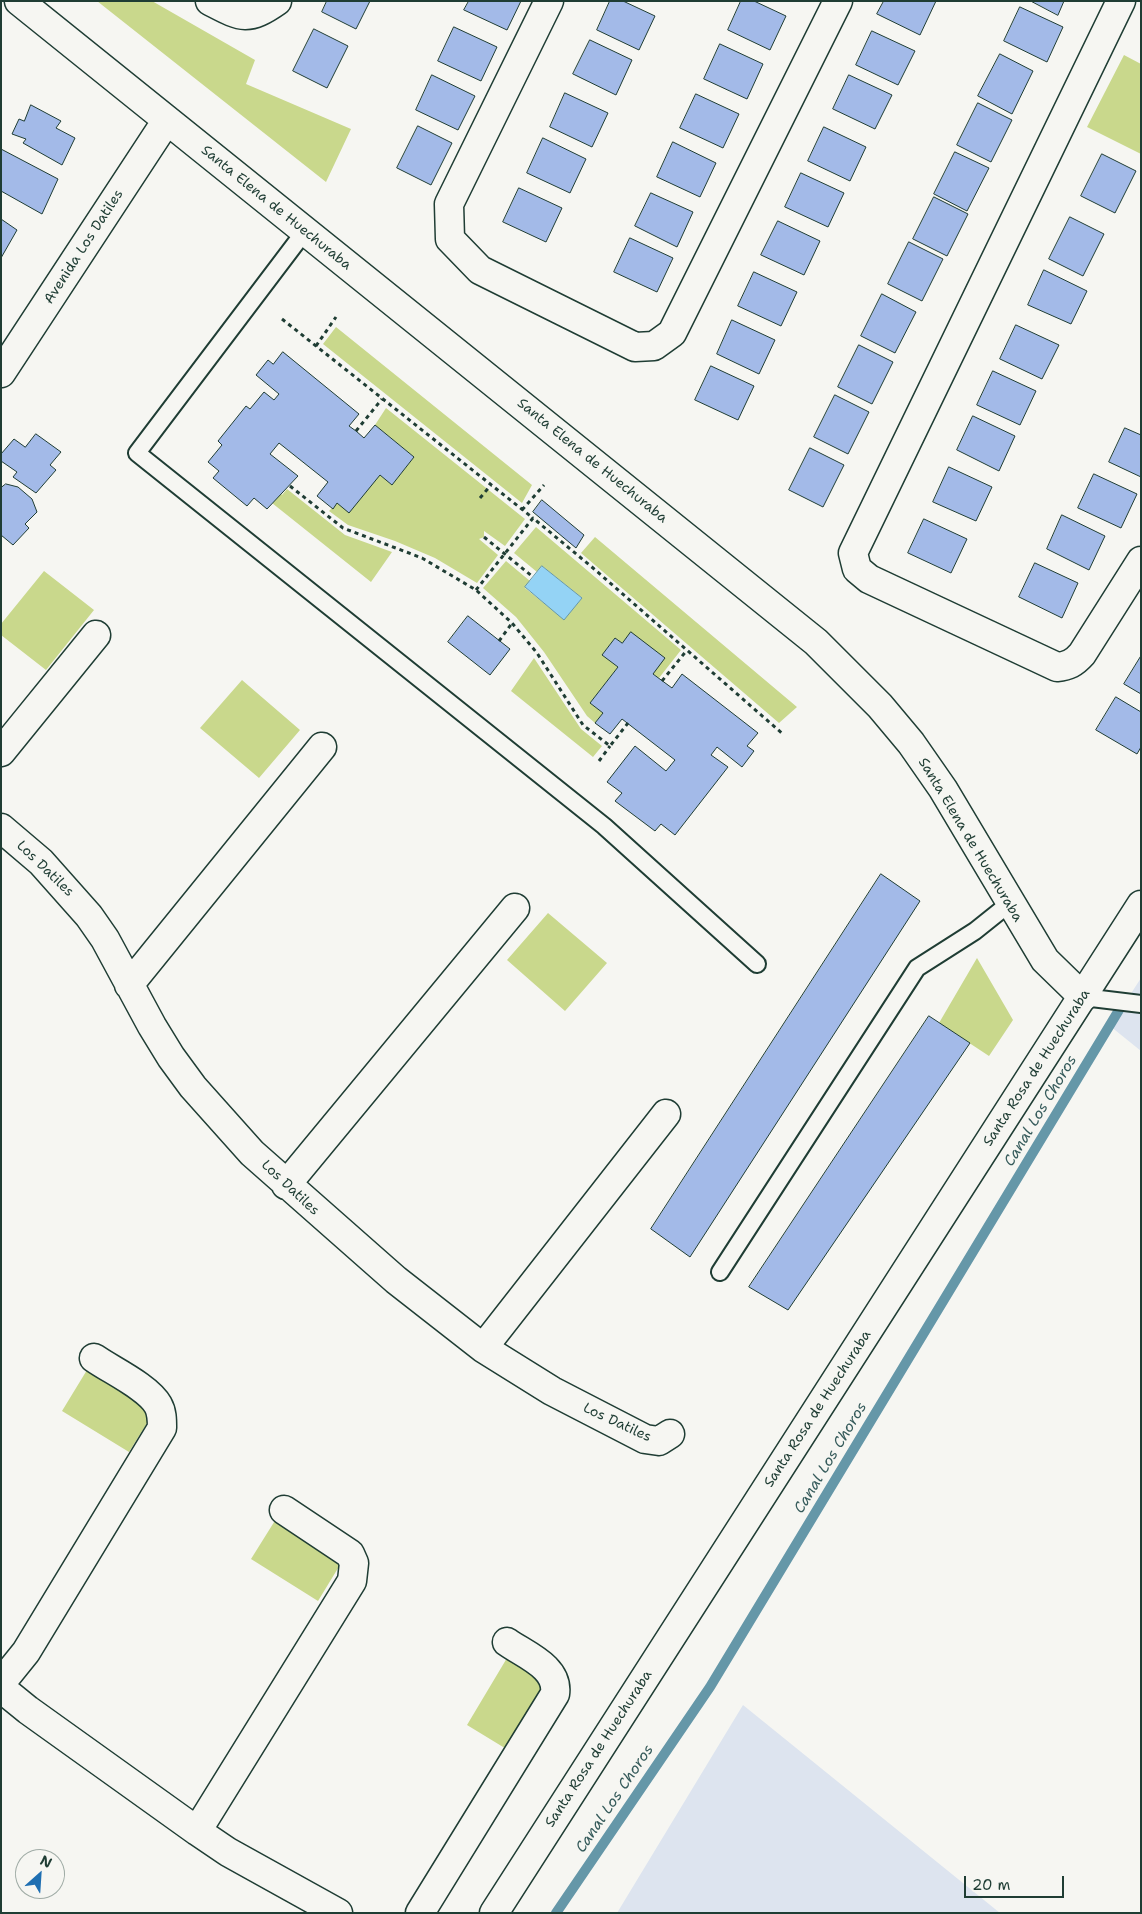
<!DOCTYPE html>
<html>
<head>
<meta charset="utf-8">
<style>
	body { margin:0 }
	#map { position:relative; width:1142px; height:1914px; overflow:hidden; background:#f6f6f2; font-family:"Shantell Sans",sans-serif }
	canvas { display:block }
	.frame { position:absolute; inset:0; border:2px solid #1f3d34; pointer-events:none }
	.north { position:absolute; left:15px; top:1849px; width:50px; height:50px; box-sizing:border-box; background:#f6f6f2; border:1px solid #a0aca6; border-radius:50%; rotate:26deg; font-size:14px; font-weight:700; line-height:20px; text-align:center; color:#1f3d34 }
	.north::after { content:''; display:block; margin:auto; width:18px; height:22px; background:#1f6fb2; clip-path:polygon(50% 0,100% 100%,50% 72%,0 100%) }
	.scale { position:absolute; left:964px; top:1876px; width:100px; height:22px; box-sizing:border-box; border:2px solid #1f3d34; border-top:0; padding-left:6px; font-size:15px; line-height:18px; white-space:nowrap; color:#1f3d34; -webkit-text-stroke:4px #f6f6f2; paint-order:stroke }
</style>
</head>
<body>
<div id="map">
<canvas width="1142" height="1914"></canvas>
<div class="frame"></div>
<div class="north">N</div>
<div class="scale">20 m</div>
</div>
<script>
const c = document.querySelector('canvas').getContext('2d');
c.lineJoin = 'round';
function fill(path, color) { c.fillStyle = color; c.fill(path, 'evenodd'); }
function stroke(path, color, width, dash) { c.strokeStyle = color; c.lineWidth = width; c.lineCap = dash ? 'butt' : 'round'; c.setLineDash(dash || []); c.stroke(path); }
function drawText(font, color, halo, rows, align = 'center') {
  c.font = font + ' "Shantell Sans",sans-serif'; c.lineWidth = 4; c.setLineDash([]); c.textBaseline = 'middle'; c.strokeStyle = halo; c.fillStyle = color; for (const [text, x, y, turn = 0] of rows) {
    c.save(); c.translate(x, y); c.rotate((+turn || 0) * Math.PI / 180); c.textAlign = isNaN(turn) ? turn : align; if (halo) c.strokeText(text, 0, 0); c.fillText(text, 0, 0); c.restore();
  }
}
const built = new Path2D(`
	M1141,978V1051L1110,1026Z
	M743,1705L1000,1913H617Z`);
const green = new Path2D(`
	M97,1H152L255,60L246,84L351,129L326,182Z
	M1124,55L1141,64V154L1087,127Z
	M336,327L532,485L522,503L323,344Z
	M386,408L525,519L505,546L484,531V537L479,539L498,555L477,583L435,558L395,541L348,525L329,511L337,503L380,475L392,485L414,457L375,425Z
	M287,489L345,535L392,552L371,582L272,503L280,493L282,495Z
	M536,527L681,650L659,678L653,674L631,633L622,643L615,638L602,655L618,667L590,703L603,713L595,723L587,716L544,652L516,617L483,588L506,561L530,581L525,588L564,619L582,598L542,566L537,572L514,553Z
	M595,537L797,707L779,723L581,553Z
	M44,571L94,610L46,670L1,635V624Z
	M534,658L581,729L602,746L593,757L511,691Z
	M242,680L300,730L259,778L200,728Z
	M548,913L607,963L565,1011L507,960Z
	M977,958L1013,1020L989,1056L939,1023Z
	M87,1370L154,1412L129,1452L62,1411Z
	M276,1519L343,1560L318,1601L251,1559Z
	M507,1658L548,1683L508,1750L467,1725Z`);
const water = new Path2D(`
	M542,566L582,598L564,620L525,587Z`);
const stream = new Path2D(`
	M556,1913L710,1687L1119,1010`);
const building = new Path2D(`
	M327,1H370L356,29L322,12Z
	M469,1H521L507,30L464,10Z
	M610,1H623L655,16L639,50L597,30Z
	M741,1H754L786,16L770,50L728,30Z
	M884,1H936L920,35L877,14Z
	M1031,1H1064L1058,15Z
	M1020,7L1063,27L1047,62L1004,41Z
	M454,27L497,47L481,81L438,61Z
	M314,29L348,46L327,88L293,71Z
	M872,31L915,51L898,85L856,65Z
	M590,40L632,60L616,95L573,74Z
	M720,44L763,64L747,99L704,79Z
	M1000,54L1033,71L1012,114L978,96Z
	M432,75L475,96L458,130L416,110Z
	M849,75L892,95L875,129L833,109Z
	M565,93L608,113L592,147L550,127Z
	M696,94L739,114L723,148L680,128Z
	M978,103L1012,120L991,162L957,145Z
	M31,105L61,121L56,128L75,138L62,165L23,143L26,139L12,134L19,119L24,121Z
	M418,126L452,143L431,185L397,168Z
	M824,127L866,147L850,181L808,161Z
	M543,138L586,159L570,193L527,173Z
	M673,142L716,163L700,197L657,177Z
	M1,149L58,179L42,214L1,191Z
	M955,152L989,168L967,211L934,194Z
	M1102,154L1136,171L1115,213L1081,196Z
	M801,173L844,193L828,227L785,207Z
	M519,188L562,208L546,242L503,222Z
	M651,193L693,212L677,247L635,226Z
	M934,197L968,214L947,256L913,239Z
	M1070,217L1104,234L1083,276L1049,259Z
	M1,219L17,230L1,258Z
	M778,221L820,241L804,275L761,255Z
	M630,238L673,258L657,292L614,272Z
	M909,242L943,259L922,301L888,284Z
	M1044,270L1087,291L1071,324L1028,305Z
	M754,272L797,292L781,326L738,306Z
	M882,294L916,312L895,353L861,336Z
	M732,320L775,340L759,374L717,354Z
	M1016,325L1059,345L1042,379L1000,359Z
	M859,345L893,362L872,404L838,387Z
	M283,352L359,414L349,426L356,431L364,438L375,425L414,457L392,485L380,475L349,513L337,503L333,509L317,496L328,482L279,443L270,454L298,476L267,509L254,498L247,506L213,478L219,471L208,462L222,445L218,441L246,406L250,409L264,392L274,400L279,394L256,375L268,360L273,364Z
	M711,366L754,386L738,420L695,400Z
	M993,371L1036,391L1020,425L977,405Z
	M835,395L869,412L848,454L814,437Z
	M973,416L1015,436L999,471L957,450Z
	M1125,428L1141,435V477L1109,462Z
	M36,434L61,452L50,465L56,470L36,493L13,477L17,472L1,461V454L14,439L25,447Z
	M810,448L844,465L823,507L789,490Z
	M949,467L992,487L976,521L933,502Z
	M1094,474L1137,494L1121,528L1078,508Z
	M6,484L18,487L32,499L37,512L25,524L29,528L13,545L1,535V488Z
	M542,500L584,535L576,548L533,512Z
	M1062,515L1105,536L1089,570L1047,549Z
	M924,519L967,539L951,573L908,553Z
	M1035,563L1078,583L1062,618L1019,597Z
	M468,616L510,649L490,675L448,642Z
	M631,632L665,658L653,674L672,688L682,674L758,733L747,746L754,751L742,767L717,747L711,755L728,767L675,835L661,824L655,831L615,801L622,793L607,782L635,746L666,771L675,760L622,719L610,734L595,723L603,713L590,703L618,667L602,655L615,638L622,643Z
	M1141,656V694L1124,684Z
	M1116,697L1141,712V747L1137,754L1096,730Z
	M881,874L920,901L690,1257L651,1229Z
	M929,1016L970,1043L788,1310L749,1287Z`);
const path = new Path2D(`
	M282,319L533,518
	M316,346L336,317
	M356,431L382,399
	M290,486L343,528L422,558L476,590L512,623L537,653L583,725L610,746L628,723
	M480,498L491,485
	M522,510L544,485
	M484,537L533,577
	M476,590L533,518L593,568L784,735
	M499,641L512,623
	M662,681L687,650
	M599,761L610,746`);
const lane = new Path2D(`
	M305,231L137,453L604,826L757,964
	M1083,997L1141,1004
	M720,1272L917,968L975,931L1010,903`);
const street = new Path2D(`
	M19,1L816,642L880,706L911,743L943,789L1045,960L1083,997
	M210,1C241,17 247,22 277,1
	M549,1L449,204L450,239L480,270L635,347L654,346L672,333L838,1
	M1121,1L853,553L857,569L869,579L1057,667C1068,666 1074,663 1082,654L1141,561
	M1,373L167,120
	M1,752L96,635
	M1,828L41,862L89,916L105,939L152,1026L171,1057L193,1087L252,1153L396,1280L483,1348L552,1391L645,1439L659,1441L670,1434
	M129,985L322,747
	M286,1185L515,908
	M483,1348L666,1114
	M1,1683L26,1652L162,1428C162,1419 162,1412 158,1405C148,1387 111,1370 94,1358
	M1,1688L28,1710L197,1831L228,1852L338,1913
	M197,1831L352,1581L354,1563L350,1554L284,1510
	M420,1913L555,1694C559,1667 525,1655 507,1642`);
const secondary = new Path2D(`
	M494,1913L1141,905`);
const streetNames = [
	["Santa Elena de Huechuraba",276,208,39],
	["Avenida Los Datiles",84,247,-57],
	["Santa Elena de Huechuraba",592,461,39],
	["Santa Elena de Huechuraba",970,840,59],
	["Los Datiles",45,869,44],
	["Santa Rosa de Huechuraba",1037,1068,-57],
	["Los Datiles",290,1188,43],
	["Santa Rosa de Huechuraba",818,1409,-57],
	["Los Datiles",617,1423,25],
	["Santa Rosa de Huechuraba",599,1749,-57]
];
const waterNames = [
	["Canal Los Choros",1041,1111,-59],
	["Canal Los Choros",831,1458,-59],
	["Canal Los Choros",615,1799,-56]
];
fill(built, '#dde4ef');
fill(green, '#c9d88c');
fill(water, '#94d3f5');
stroke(water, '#6597a8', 1);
stroke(stream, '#6597a8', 10);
fill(building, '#a3bae8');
stroke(building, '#1f3d34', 1);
stroke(lane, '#1f3d34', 20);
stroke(street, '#1f3d34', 31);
stroke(secondary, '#1f3d34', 31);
stroke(path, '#1f3d34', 3, [4, 4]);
stroke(lane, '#f6f6f2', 16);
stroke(street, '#f6f6f2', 28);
stroke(secondary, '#f6f6f2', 28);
drawText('14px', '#1f3d34', '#f6f6f2', streetNames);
drawText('italic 15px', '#365b5b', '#f6f6f2', waterNames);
</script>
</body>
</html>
